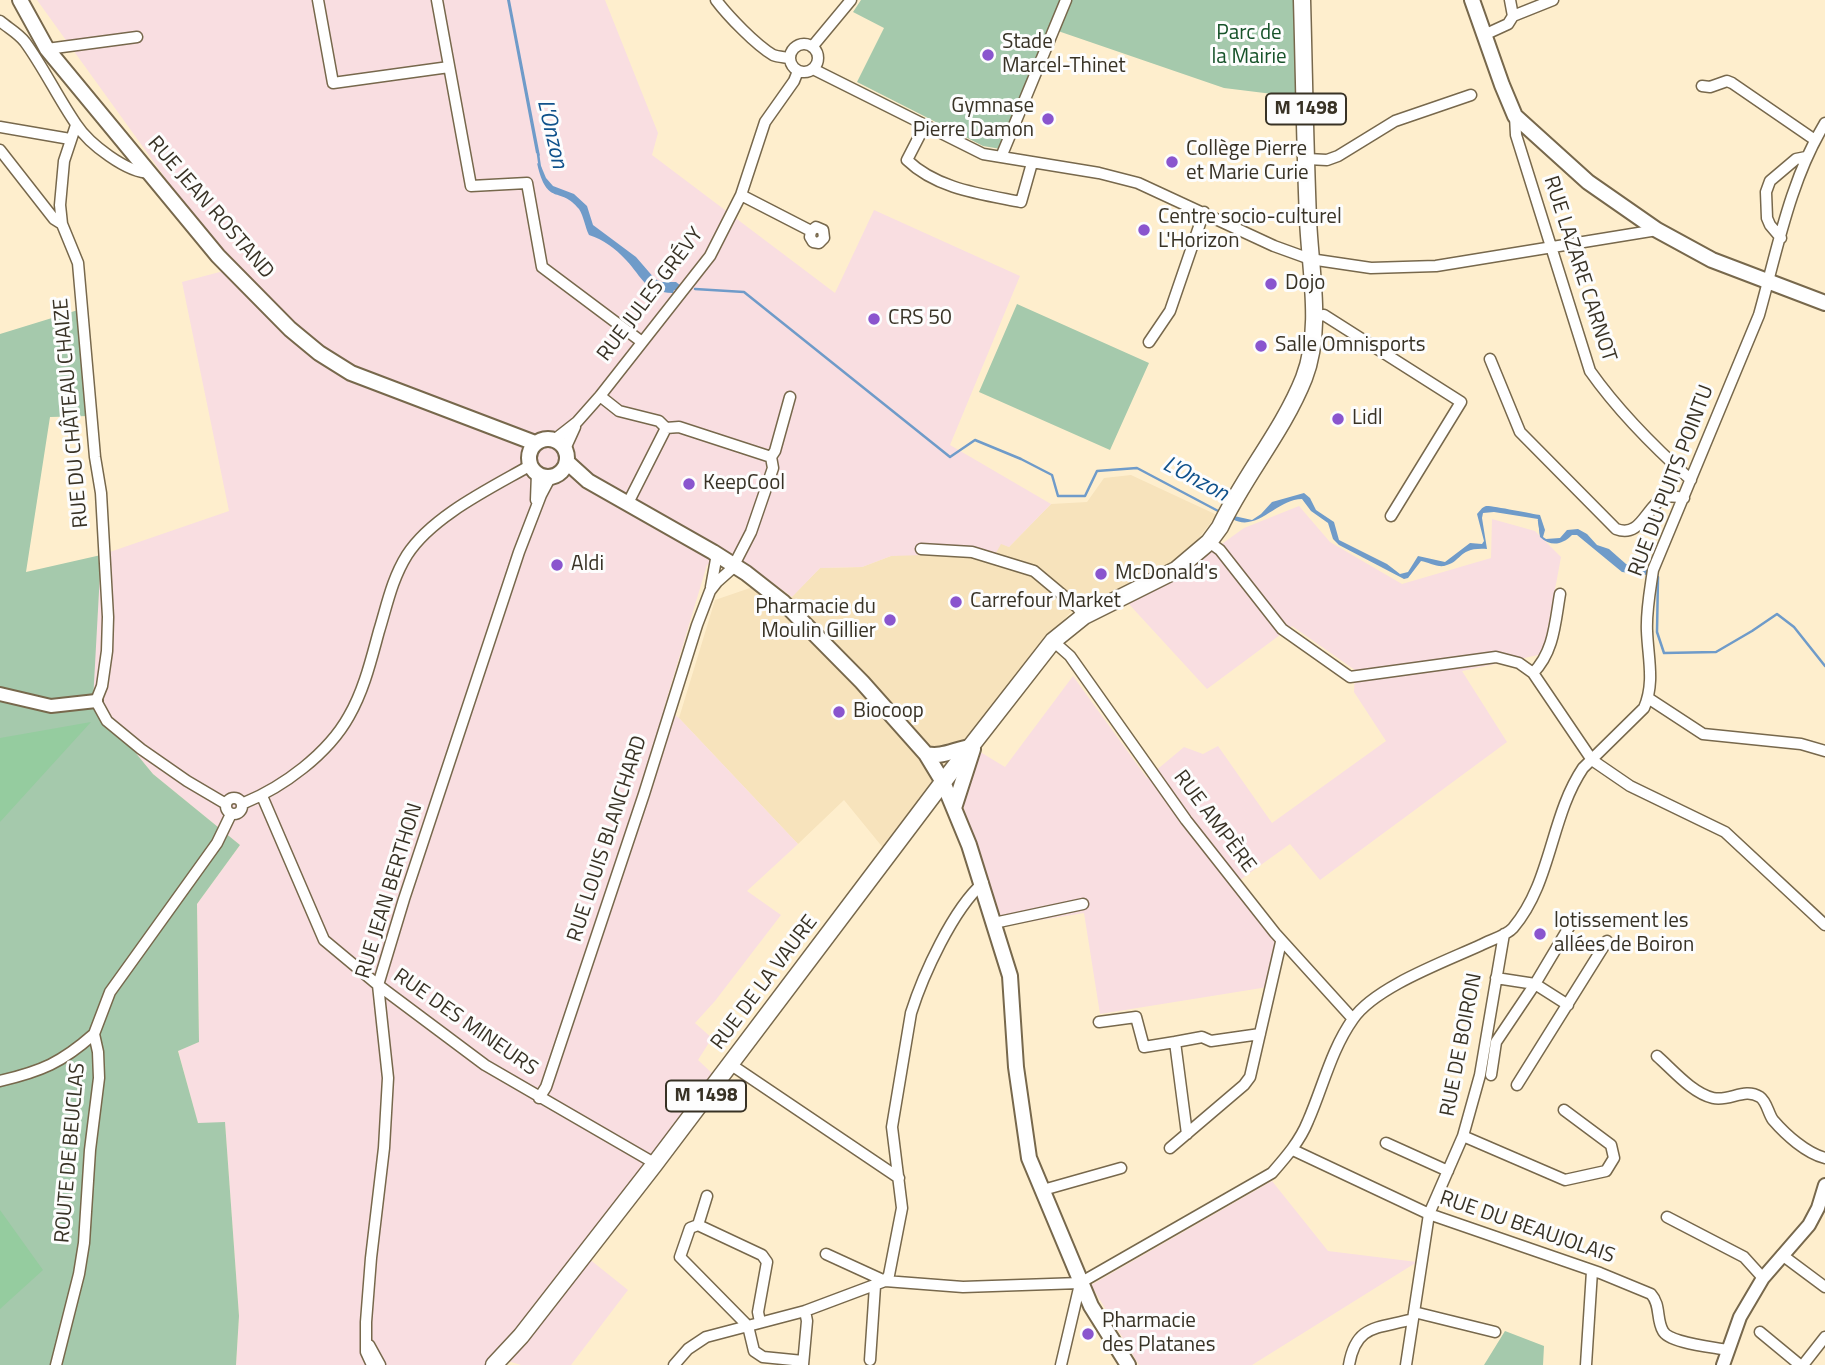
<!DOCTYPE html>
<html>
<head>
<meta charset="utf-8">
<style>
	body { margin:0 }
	canvas { display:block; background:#feeecd }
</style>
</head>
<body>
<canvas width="1825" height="1365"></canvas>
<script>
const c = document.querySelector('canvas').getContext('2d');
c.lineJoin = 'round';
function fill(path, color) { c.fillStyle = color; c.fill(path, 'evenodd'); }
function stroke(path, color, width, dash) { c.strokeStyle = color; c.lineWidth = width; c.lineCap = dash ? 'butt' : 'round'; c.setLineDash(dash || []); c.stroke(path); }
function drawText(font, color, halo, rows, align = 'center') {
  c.font = font + ' "Titillium Web",sans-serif'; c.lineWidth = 6; c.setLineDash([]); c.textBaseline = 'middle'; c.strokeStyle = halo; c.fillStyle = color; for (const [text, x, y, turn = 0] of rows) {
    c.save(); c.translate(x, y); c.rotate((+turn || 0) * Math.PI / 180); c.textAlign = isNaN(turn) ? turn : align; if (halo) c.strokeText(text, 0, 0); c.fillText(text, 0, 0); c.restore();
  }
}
const built = new Path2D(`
	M1131,475L1217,515L1181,560L1070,613L1051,633L950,768L884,849L844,800L798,844L679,718L715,600L753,587L780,609L820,568L862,567L891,556L1001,543L1009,547L1051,504L1087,502L1104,478Z`);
const industrial = new Path2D(`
	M37,0H605L658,133L652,155L835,293L874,210L1020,276L950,445L1051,504L1009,547L1001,544L992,560L958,554L891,556L862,567L820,568L792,597L730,552L707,565L664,708L679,718L798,844L747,891L781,915L715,1001L695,1023L712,1038L698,1060L714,1075L588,1258L628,1290L571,1365H521L508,1361L498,1365H236L239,1316L225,1123L198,1124L178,1050L199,1042L197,904L240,845L153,774L92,701L101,555L229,511L182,282L231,269Z
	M1299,506L1330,542L1402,584L1491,558L1492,519L1535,531L1561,557L1543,654L1462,671L1507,742L1320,880L1290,844L1233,885L1284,953L1274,986L1100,1014L1084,913L1004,926L961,800L977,750L1005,767L1073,676L1147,778L1184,747L1203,754L1218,746L1272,823L1386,741L1354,692L1355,670L1292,626L1207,689L1127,602L1187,569L1244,528Z
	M1272,1181L1328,1251L1417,1262L1252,1365H1139L1091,1285Z`);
const green = new Path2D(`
	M861,0H1062L1001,149L983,146L857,82L884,28L853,12Z
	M1070,0H1293L1297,97L1224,88L1058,31Z
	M1017,304L1149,363L1110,450L979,392Z
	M78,310L89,416L50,417L26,572L101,555L93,701L153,774L240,845L197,904L199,1042L178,1051L198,1123L225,1122L239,1316L236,1365H0V334Z
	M1505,1331L1544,1346L1543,1365H1484Z`);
const forest = new Path2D(`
	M91,722L0,822V738Z
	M0,1210L43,1270L0,1309Z`);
const water = new Path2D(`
	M507,0H510L540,156L536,153Z
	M537,163L541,166L546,178L553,186L574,194L587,206L593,225L636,257L655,279L662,282H676L681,286L677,291L674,290L673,293C644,292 643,278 626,260C615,248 604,240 589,235C585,227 584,217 579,209C560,185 547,208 537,163Z
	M1304,493L1310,498L1316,510L1334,522L1339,540L1387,564L1400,574L1408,572L1418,556L1445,562L1470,543L1482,544L1484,541L1477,514C1481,510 1481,508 1486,506C1489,505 1534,514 1540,515L1545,530L1543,537L1546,539L1560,538L1567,530L1578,529L1587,534L1597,545L1609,549L1626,564L1648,568L1647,575L1622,572L1577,535H1572C1562,545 1551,547 1540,537L1538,519L1494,512L1483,513L1482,518L1487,549C1457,547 1463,562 1444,566C1436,567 1428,562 1421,561L1408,578L1404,579L1339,545L1333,539L1328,523L1311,511L1302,499C1276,499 1258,533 1232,519L1234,516L1252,520L1261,514L1272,502Z`);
const stream = new Path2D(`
	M538,154L540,168
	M695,289L744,292L950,457L975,440L1021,459L1052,475L1058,496H1085L1097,471L1137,468L1220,512
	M1539,520L1541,534
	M1658,577L1657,632L1664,653L1716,652L1752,631L1777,614L1794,627L1825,666`);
const minor = new Path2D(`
	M318,0L333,83L449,67
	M437,0L471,186L527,183L542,267L642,342
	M716,0C728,16 756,45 773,55C778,57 784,57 789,58
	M1510,0L1513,16
	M0,21C8,28 18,33 25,42C44,68 58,98 76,124C89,144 127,173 150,173
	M1484,35L1508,24L1513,16L1553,0
	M790 58a14 14 0 1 1 28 0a14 14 0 1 1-28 0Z
	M812,47L851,0
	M47,49L137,37
	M813,69L983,154L1099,173L1138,183L1274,246L1310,259L1371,268L1436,266L1657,230
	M1702,86L1710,87L1727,81L1732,83L1815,140
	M1515,116L1516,135L1590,371C1619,412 1654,447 1691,480
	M76,125L64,161L60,205L62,224L78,263L95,457L101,493L108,617L107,651L102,686L96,701L107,721L141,749L187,781L226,804
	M925,125L907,160C937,189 981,194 1021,202L1032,163
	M0,127L70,139
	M0,150L54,219L62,224
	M1001,157L1066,0
	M1307,159L1327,160L1338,156L1395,121L1471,95
	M741,195L811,231L810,237L813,242L819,243L824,238L823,230L816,227L811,231
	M1781,238L1770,225L1767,218L1766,192L1770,181L1796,159L1806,157
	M1313,317L1324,315L1461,402L1391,516
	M1149,342L1170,311L1204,212
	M1490,359L1520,432L1616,529C1642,539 1646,504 1666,497C1672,496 1679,497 1684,498
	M600,396L619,411L659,421L666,428L679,427L771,457
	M554,440L577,422L600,396L710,256L741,195L765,122L794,81L798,71
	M565,449L575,427
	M536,500L537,473
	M628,503L666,428
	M1209,542L1220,550L1282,629L1350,677L1496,657L1519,663L1533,673L1592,760L1630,786L1725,832L1825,925
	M921,549L972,552L1034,571L1077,607L1084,616
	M734,565L751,532L773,468L771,457L775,451L790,397
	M711,587L717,554
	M1053,641L1070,656L1186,820L1275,933L1353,1019
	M1533,673C1554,652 1555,623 1560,594
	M1648,698L1703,734L1801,744L1825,751
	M262,796L324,940L378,985L485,1065L649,1160L654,1165
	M226 806a8 8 0 1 1 16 0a8 8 0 1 1-16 0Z
	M244,803C283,787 328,754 349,716C364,690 371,660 379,631C387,605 392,579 407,555C432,516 491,488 531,465
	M994,923L1083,904
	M1496,978L1535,984L1568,1005
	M1099,1022L1136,1017L1144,1047L1175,1042
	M1657,1056C1673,1070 1692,1093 1713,1098C1730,1102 1744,1087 1760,1097C1767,1102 1768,1113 1773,1120C1786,1135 1806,1153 1825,1158
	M730,1064L899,1178
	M1491,1075L1496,1042L1535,984L1575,917
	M0,1081C42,1071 61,1063 94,1034
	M1517,1085L1607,941
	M539,1098L546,1087L644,794L697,625L710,591L717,582L735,566
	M1187,1134L1175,1042L1202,1037L1211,1041L1260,1034
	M1463,1136L1565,1180L1606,1171L1614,1158L1611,1145L1564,1110
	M1386,1143L1448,1171
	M1170,1148L1244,1085L1250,1077L1281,942
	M1293,1150L1429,1214L1600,1273L1651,1294C1661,1305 1656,1319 1663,1331C1669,1343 1713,1347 1727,1350
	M1043,1190L1121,1168
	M1667,1217L1744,1257L1763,1278
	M698,1225L707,1196
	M826,1254L885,1281
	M1782,1255L1825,1287
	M885,1281L889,1275L902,1208L892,1127L911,1013C923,975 953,909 983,883
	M1414,1312L1495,1332
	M760,1322L758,1312L767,1262L762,1255L698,1225L690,1228L680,1257L748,1326L754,1351L763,1357L803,1361
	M1760,1332L1800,1365
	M369,1345L380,1365
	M870,1360L875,1286
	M56,1365L79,1274L84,1243L90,1150L99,1078L98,1052L94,1034L110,992L217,843L231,814
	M372,1365L366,1352V1322L371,1258L384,1148L388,1078L378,985L404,899L519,552L541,495L551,476
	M674,1365L688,1349L706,1337L805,1311L885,1281L963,1287L1080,1283L1272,1173C1286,1157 1300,1141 1308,1121C1323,1087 1331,1050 1353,1019C1375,987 1444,962 1481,945C1490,940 1506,936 1513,928C1552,882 1550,817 1583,768L1644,708C1655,683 1648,658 1647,631C1646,611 1650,591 1653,570L1759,315C1777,251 1790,180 1825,123
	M803,1365L807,1321L805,1311
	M1061,1365L1080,1284
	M1349,1365C1356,1324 1377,1329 1413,1319
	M1406,1365L1429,1214L1463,1136L1480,1075L1504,934
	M1586,1365L1592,1271
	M1803,1365L1825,1337`);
const tertiary = new Path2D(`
	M0,694L51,706L96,701
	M1723,1365L1740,1317L1763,1278L1809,1225L1818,1208L1825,1185`);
const secondary = new Path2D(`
	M20,0L47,49L218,256L290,329L319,353L351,373L535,443
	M1472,0L1502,85L1515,116L1588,182L1657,230L1712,260L1825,303
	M529 458a19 19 0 1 1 38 0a19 19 0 1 1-38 0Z
	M567,462L588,481L713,552L746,573L783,602L862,682L926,754L943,782L969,845L1010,976L1016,1067L1029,1158L1091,1306L1128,1365
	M926,754C942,758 955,749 971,747
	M954,808L973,749`);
const primary = new Path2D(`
	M494,1365L521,1336L654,1165L943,782L1053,641L1084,616L1176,570L1209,542L1220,527C1244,476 1283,431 1304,378C1323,329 1310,270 1308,219C1305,146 1304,73 1302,0`);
const markers = [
	[988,55,7,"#8a55ce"],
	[1048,119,7,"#8a55ce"],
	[1172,162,7,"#8a55ce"],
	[1144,230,7,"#8a55ce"],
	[1271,284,7,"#8a55ce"],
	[874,319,7,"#8a55ce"],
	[1261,346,7,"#8a55ce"],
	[1338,419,7,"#8a55ce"],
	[689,484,7,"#8a55ce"],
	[557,565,7,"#8a55ce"],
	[1101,574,7,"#8a55ce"],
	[956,602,7,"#8a55ce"],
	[890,620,7,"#8a55ce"],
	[839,712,7,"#8a55ce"],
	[1540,934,7,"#8a55ce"],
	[1088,1334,7,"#8a55ce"]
];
const shields = [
	[1306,109,80],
	[706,1096,80]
];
const shieldNames = [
	["M 1498",1306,109],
	["M 1498",706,1096]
];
const parkNames = [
	["Parc de",1249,34],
	["la Mairie",1249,58]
];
const poiNames = [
	["Stade",1002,43],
	["Marcel-Thinet",1002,67],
	["Gymnase",1034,107,"right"],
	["Pierre Damon",1034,131,"right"],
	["Collège Pierre",1186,150],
	["et Marie Curie",1186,174],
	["Centre socio-culturel",1158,218],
	["L'Horizon",1158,242],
	["Dojo",1285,284],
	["CRS 50",888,319],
	["Salle Omnisports",1275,346],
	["Lidl",1352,419],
	["KeepCool",703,484],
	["Aldi",571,565],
	["McDonald's",1115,574],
	["Carrefour Market",970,602],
	["Pharmacie du",876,608,"right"],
	["Moulin Gillier",876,632,"right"],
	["Biocoop",853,712],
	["lotissement les",1554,922],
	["allées de Boiron",1554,946],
	["Pharmacie",1102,1322],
	["des Platanes",1102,1346]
];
const streetNames = [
	["RUE JEAN ROSTAND",210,208,49],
	["RUE LAZARE CARNOT",1579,269,72],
	["RUE JULES GRÉVY",651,295,-53],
	["RUE DU CHÂTEAU CHAIZE",72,413,-95],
	["RUE DU PUITS POINTU",1672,481,-69],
	["RUE AMPÈRE",1214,822,53],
	["RUE LOUIS BLANCHARD",608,839,-72],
	["RUE JEAN BERTHON",390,891,-73],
	["RUE DE LA VAURE",765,983,-53],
	["RUE DES MINEURS",465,1023,35],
	["RUE DE BOIRON",1462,1045,-79],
	["ROUTE DE BEUCLAS",71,1153,-85],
	["RUE DU BEAUJOLAIS",1527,1228,19]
];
const waterNames = [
	["L'Onzon",551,134,77],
	["L'Onzon",1195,480,28]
];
fill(built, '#f7e3bc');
fill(industrial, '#f9dee1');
fill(green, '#a5c9ac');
fill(forest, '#95cc9f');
fill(water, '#6f9bc9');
stroke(stream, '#6f9bc9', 2.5);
stroke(minor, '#77684c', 13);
stroke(tertiary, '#77684c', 16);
stroke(secondary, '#77684c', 18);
stroke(primary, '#77684c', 19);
stroke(minor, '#fff', 10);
stroke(tertiary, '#fff', 12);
stroke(secondary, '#fff', 14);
stroke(primary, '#fff', 16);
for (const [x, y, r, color] of markers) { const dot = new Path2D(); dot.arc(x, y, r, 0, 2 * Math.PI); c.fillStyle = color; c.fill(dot); stroke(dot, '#fdfdfd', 2.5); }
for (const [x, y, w] of shields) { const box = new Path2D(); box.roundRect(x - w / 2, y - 15.5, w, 31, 5); c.fillStyle = '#fdfdfd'; c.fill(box); stroke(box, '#383225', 2); }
drawText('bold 19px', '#383225', null, shieldNames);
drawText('21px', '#17532a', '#fdfdfd', parkNames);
drawText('21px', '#383225', '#fdfdfd', poiNames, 'left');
drawText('21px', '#383225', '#fdfdfd', streetNames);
drawText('italic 23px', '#0f518b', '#fdfdfd', waterNames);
</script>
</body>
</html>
